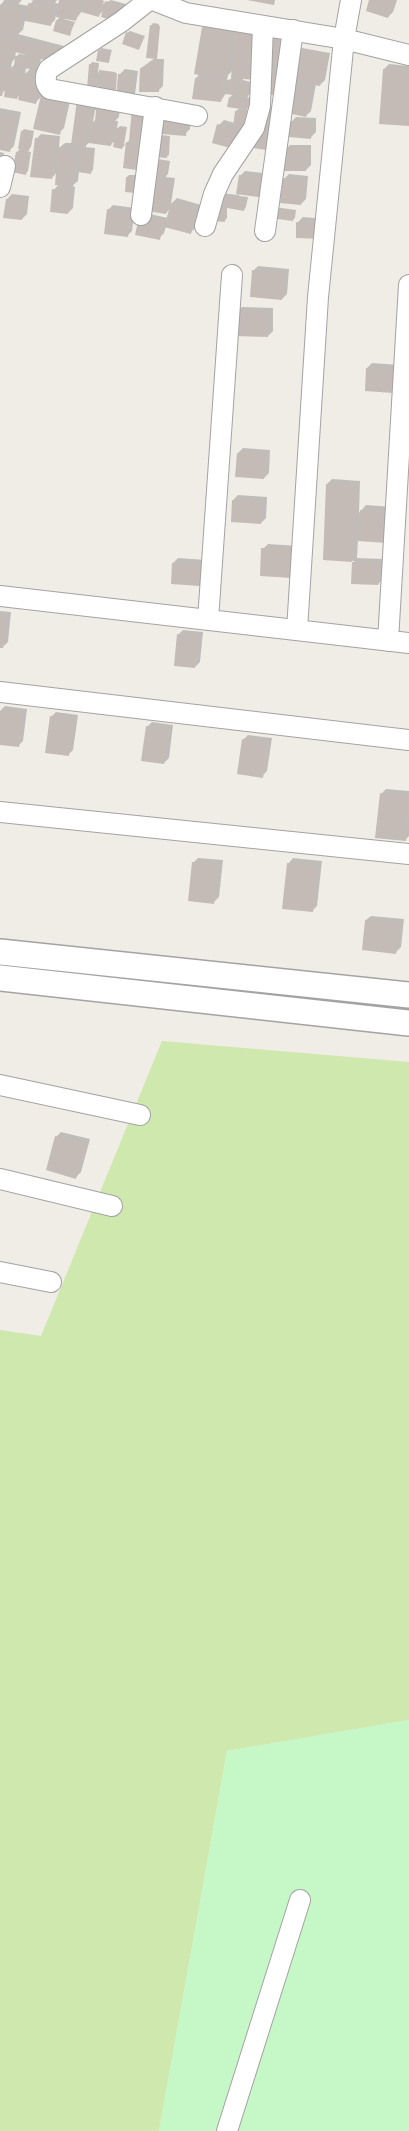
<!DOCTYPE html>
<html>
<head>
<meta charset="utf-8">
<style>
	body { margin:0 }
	canvas { display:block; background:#f0ece6 }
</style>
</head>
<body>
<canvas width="409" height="2131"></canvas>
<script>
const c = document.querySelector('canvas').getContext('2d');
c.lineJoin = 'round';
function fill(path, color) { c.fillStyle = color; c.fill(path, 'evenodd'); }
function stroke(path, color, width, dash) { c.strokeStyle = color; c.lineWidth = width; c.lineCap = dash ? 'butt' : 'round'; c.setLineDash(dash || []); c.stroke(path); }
const grass = new Path2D(`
	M162,1041L409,1062V1720L227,1751L159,2131H0V1330L41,1336Z`);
const park = new Path2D(`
	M409,1720V2131H159L227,1751Z`);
const shadow = new Path2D(`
	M3,0H22L18,4L29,6L33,0H57L55,3L60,4L61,0H101L104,1L103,4L111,0L126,4L117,17L104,10L99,15L82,11L76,19L65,17L64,19L75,22L70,34L55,30L57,20L61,16L56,15L55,20L50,25L25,20L23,30L18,34L64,46L61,56L41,57L40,67L36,70L46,72L42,93L72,92L64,128L59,133L42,96L36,102L21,94L17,98L6,90L0,94V5L5,0ZM16,51L27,54V55L19,54L15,58ZM16,57L15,64L11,68L12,62ZM26,68H31L25,74Z
	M371,0H397L393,12L388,17Z
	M211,20L269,29L285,90L266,68L243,78V80L251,82L250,94L246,97L251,98L249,107L246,110L254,111L238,142L219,125L224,120L235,123L236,111L240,108L230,97L234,94L226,93L221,101L196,78L200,74L203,28ZM232,71V78L227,81L228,75Z
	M153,23L159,24L155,59H164L163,86L158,91L141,68L155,58L151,26Z
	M130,31L145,36L139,49L127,33Z
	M101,48L112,50L108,62L99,51Z
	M302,48L330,53L325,80L320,85L316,84L311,111L306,116L282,111L276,145L266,107L284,110L297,53Z
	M92,62L99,63L98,73L101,71L117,73L116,89L113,92L100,84L95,89L90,65Z
	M389,64L409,66V125L384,69Z
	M125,69L138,71L135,94L130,99L121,98L119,117L115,121H118L117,129L120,126L127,127L124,145L131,139L133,108L148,164L127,143L122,148L116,140L110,145L90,142L84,147L95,148L93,170L91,172L79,171L78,181L72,186L75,187L73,208L68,213L54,190L59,184L57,172L52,178L36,139L41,134L60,136L59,148L65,143H73L78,101L117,97L120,74ZM95,110L97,111L96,119L93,122Z
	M0,108L21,112L14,146L9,151L0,149Z
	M191,111L190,129L185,134L162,133Z
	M296,117L316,118V132L311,137L291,122Z
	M24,129L34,131L31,147L27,151L31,152L28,171L26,173L17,152L21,148L22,131Z
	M161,135L170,136L169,155L166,157L159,138Z
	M290,145H311V165L306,170L285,150Z
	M0,152L4,153L0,180Z
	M158,159L170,161L168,174L165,177L175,178L171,204L177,198L201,205L195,228L190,233L166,226L164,233L159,238L145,213L168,218L171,208L166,213L153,180L158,175Z
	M245,171L272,174L239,193V196L248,197L246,207L244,210L227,207V218L225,220H216L221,193L238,195L240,176Z
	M289,174L308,176L306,199L301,204L284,179Z
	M129,175H137L136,189L127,177Z
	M12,194L29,196L27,214L22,219L7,199Z
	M113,205L135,208L132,231L127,236L108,210Z
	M274,207L296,210L295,218L292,220L271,217Z
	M303,217L326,219V232L298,222Z
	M258,266L289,269L287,294L282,299L253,271Z
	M242,307L273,308V331L268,336L237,312Z
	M372,363L399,365L398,387L367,368Z
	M243,448L270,450L269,473L264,478L238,453Z
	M332,479L360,481L359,513L366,505L393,507L386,541L358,539L357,558L384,559L383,579L378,584L353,583L354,561L324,559L327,484Z
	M238,495L267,497L266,518L261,523L233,500Z
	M268,544L298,546L296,572L263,549Z
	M178,558L206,560L204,580L199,585L173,563Z
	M0,611L11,612L8,642L3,647H0Z
	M183,630L203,632L200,662L195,667L178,635Z
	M5,706L27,709L23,741L18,746L0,743V711Z
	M56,712L78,715L73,750L68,755L51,717Z
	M152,722L173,725L169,758L164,763L147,727Z
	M248,735L272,738L267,771L262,776L243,740Z
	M386,789L409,791V836L406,839L381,794Z
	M198,858L223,860L219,897L214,902L193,863Z
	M293,858L322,861L317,906L312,911L288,864Z
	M371,916L404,919L401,947L396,952L366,920Z
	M61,1132L90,1139L81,1172L76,1177L56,1137Z`);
const building = new Path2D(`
	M2,0H20L19,4Z
	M35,0H56L54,5Z
	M59,0H81L76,21L56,17Z
	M84,0H103L99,17L81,12Z
	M247,0H275L274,5Z
	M369,0H394L388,18L366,11Z
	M105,1L125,6L115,21L101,17Z
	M28,3L54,8L51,26L25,21Z
	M0,6L23,11L18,36L0,32Z
	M56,20L73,24L70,36L53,31Z
	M150,25L160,26L157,59L146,58Z
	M236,26L261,30L258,53L233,49Z
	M202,27L234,33L225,80L194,74Z
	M268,29L291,32L286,68L263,64Z
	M126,32L143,39L139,50L122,44Z
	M0,35L60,51L56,63L0,48Z
	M0,50L13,53L10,66L0,63Z
	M98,50L111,52L109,63L96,61Z
	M296,52L326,57L320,86L291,81Z
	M233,53L259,54L257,80L231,78Z
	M15,56L39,59L38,70L14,67Z
	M148,63H160L159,92H139L140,68H148Z
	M89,64L98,65L95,90L87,89Z
	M0,66L8,68L2,96H0Z
	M265,68L284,70L281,96L262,94Z
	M8,69L22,71L17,99L4,97Z
	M383,69L409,71V126L379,124Z
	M99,70L115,72L114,93L98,92Z
	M24,73L42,77L36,104L18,100Z
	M118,74L133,75L130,101L116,99Z
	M195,78L224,81L221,102L192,99Z
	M227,80L250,83L248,97L225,94Z
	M287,86L311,91L306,117L282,112Z
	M42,91L68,97L60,135L33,129Z
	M229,97L249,100L247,110L227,107Z
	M77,100L92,103L86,147L71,145Z
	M97,100L117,102L115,123L95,121Z
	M132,108L150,109L147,143L129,141Z
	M235,111L252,113L251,129L233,127Z
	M260,111L278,114L272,151L253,148Z
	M0,114L16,117L10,152L0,150Z
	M162,114L187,115L186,136L161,134Z
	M289,121L312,122L311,139L289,137Z
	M91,123L114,126L111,146L88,143Z
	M217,124L239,130L234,149L212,143Z
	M116,128L126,129L122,149L113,147Z
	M21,131L33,133L29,151L18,149Z
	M157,137L169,138L167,158L155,157Z
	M35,138L56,140L52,179L30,177Z
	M126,142L146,145L143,171L123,168Z
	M58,147L77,149L73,187L55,185Z
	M80,149L93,150L91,174L78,172Z
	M284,149L307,150L306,171H283Z
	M16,152L30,154L26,175L12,172Z
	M154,161L168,163L166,177L152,175Z
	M239,175L268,179L266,198L236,194Z
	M126,177H136L135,193L125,192Z
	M283,178L304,181L301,205L280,203Z
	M152,180L171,183L166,214L147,211Z
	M52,189L70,191L68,214L50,212Z
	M218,194L246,199L244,211L216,206Z
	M6,199L25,201L22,220L3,218Z
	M171,203L197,210L191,234L164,227Z
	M107,209L131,212L128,237L104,234Z
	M215,209H226L225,222L215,221Z
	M271,209L294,212L293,221L270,218Z
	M139,217L163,222L160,240L135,235Z
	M296,222L322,223L321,239L296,238Z
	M252,270L285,274L282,300L250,297Z
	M235,311L269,313L268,337L234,336Z
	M366,368L395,369L393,393L365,391Z
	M237,453L266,454L264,479L235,477Z
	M326,484L356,486L352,562L323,560Z
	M232,500L262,502L261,524L231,522Z
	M360,510L389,512L387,543L358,541Z
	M261,548L294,550L292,578L260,576Z
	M352,562L380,564L378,585L351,584Z
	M172,563L201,565L200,586L171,584Z
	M0,616H7L3,648H0Z
	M177,634L198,636L195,668L174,666Z
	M0,711L23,714L19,747L0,745Z
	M50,716L74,720L69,756L45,753Z
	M146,726L169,730L164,764L141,761Z
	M242,739L268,743L263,778L237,774Z
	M380,793L409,797L406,841L375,838Z
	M192,862L218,865L214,904L188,901Z
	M287,863L318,866L313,912L282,909Z
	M365,920L399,923L396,954L362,950Z
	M55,1136L85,1144L76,1179L46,1170Z`);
const minor = new Path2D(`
	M149,0L121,22L49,69C45,75 44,83 50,89L197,116
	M153,0L186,13L344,39L409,55
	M0,187L5,166
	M141,215L155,107
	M205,226L214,194L223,174L254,128L260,106L263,26
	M265,231L293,30
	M0,596L409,643
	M208,620L232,275
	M297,630L318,297L344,39L351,0
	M388,641L409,285
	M0,692L409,740
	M0,812L409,854
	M0,1085L140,1115
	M0,1179L112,1206
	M0,1272L51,1282
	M227,2131L300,1900`);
const tertiary = new Path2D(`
	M0,952L409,995
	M0,978L409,1023`);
fill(grass, '#cee8ae');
fill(park, '#c5f8c6');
fill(shadow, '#0003');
fill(building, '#c4bbb6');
stroke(minor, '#a3a3a3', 22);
stroke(tertiary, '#a3a3a3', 28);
stroke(minor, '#fff', 20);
stroke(tertiary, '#fff', 25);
</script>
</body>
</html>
